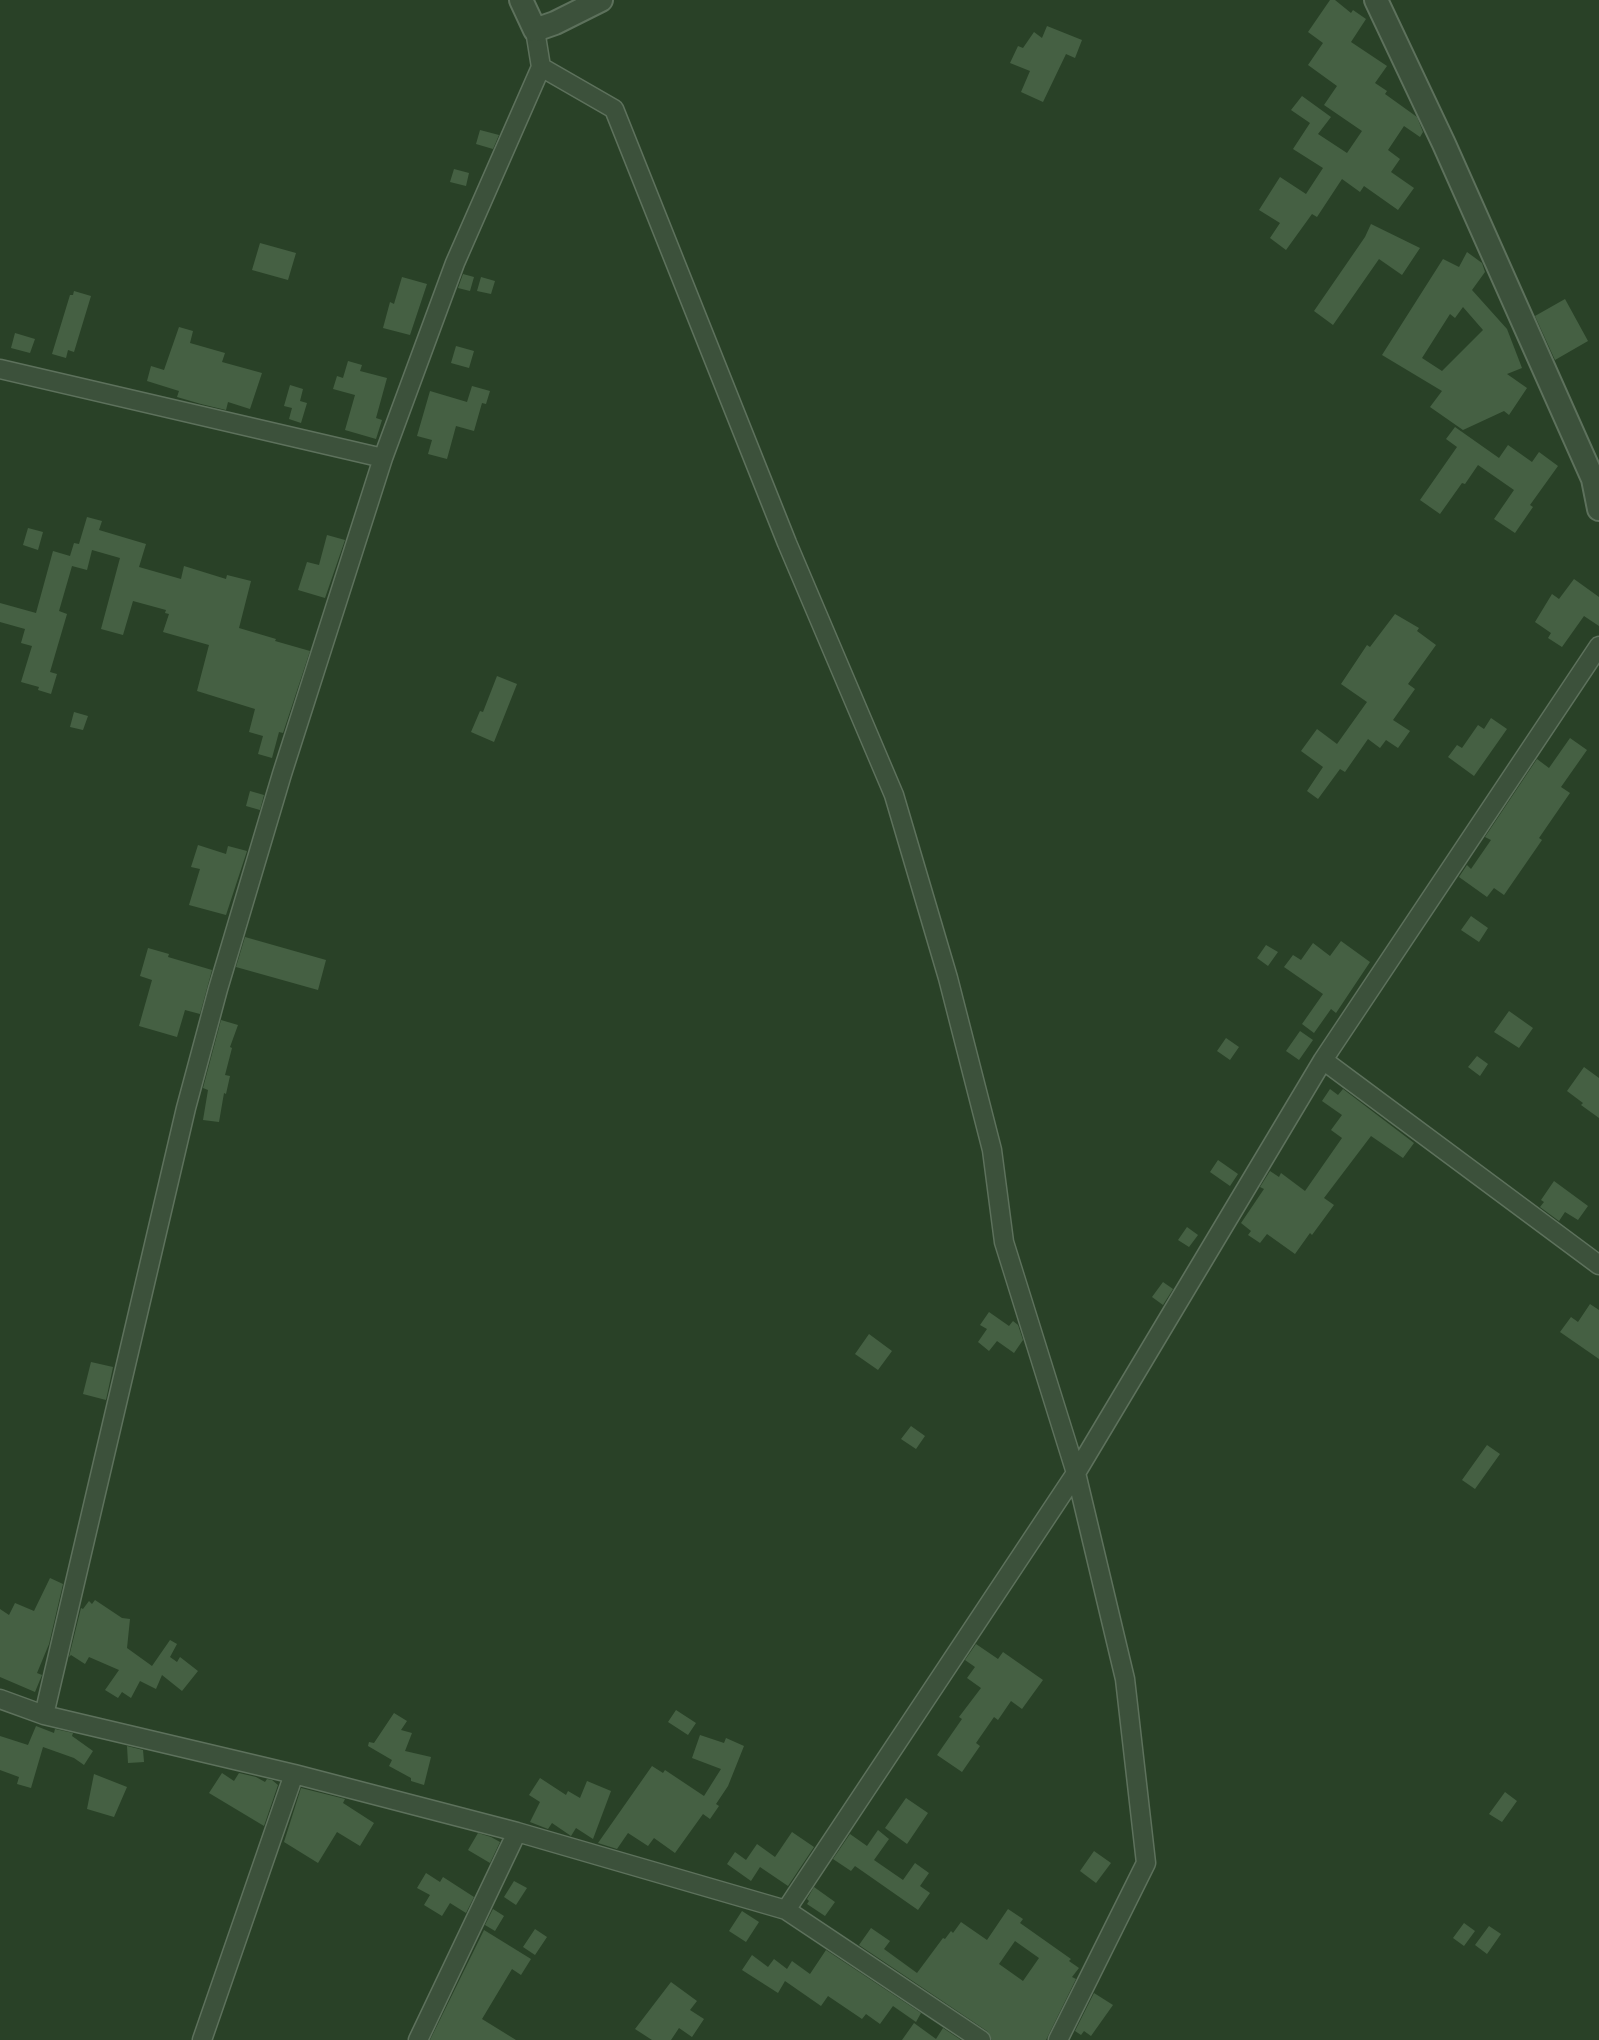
<!DOCTYPE html>
<html>
<head>
<meta charset="utf-8">
<style>
	body { margin:0 }
	canvas { display:block; background:#294127 }
</style>
</head>
<body>
<canvas width="1599" height="2040"></canvas>
<script>
const c = document.querySelector('canvas').getContext('2d');
c.lineJoin = 'round';
function fill(path, color) { c.fillStyle = color; c.fill(path, 'evenodd'); }
function stroke(path, color, width, dash) { c.strokeStyle = color; c.lineWidth = width; c.lineCap = dash ? 'butt' : 'round'; c.setLineDash(dash || []); c.stroke(path); }
const building = new Path2D(`
	M1330,0H1335L1351,13L1353,10L1366,19L1351,42L1387,66L1375,83L1387,91L1385,94L1417,117L1423,132L1420,137L1404,126L1388,150L1400,159L1391,172L1414,188L1398,210L1364,186L1360,192L1342,179L1317,217L1312,214L1286,250L1270,238L1280,223L1259,210L1280,177L1306,194L1323,168L1293,149L1310,123L1291,110L1302,96L1331,117L1318,134L1347,153L1362,131L1324,105L1337,86L1308,65L1323,43L1308,32Z
	M1047,26L1082,40L1075,58L1066,54L1043,102L1021,92L1030,71L1010,63L1018,46L1023,48L1034,32L1042,38Z
	M480,130L499,135L493,149L476,144Z
	M454,169L469,173L466,186L450,182Z
	M1371,224L1420,248L1402,275L1379,259L1333,325L1314,311L1365,237Z
	M260,243L296,253L288,280L252,270Z
	M1467,252L1482,263L1485,272L1472,290L1507,329L1522,368L1507,374L1527,388L1509,415L1504,411L1463,430L1430,407L1442,391L1382,355L1443,259L1459,267ZM1463,307L1483,330L1442,371L1422,358L1450,314L1455,318Z
	M463,274L474,277L470,291L458,288Z
	M402,277L427,284L410,335L383,328L390,302L394,304Z
	M481,277L495,281L491,294L477,291Z
	M74,291L91,296L74,352L68,350L66,358L52,354L70,295H73Z
	M1565,299L1588,341L1555,360L1535,316Z
	M179,327L193,331L190,343L225,353L222,362L262,373L250,409L228,402L226,410L201,404L177,397L179,391L147,381L151,366L164,370Z
	M15,333L35,339L30,353L11,348Z
	M456,346L474,351L469,368L451,363Z
	M348,361L362,365L360,371L387,378L376,418L382,420L376,439L345,430L355,395L333,389L337,376L343,378Z
	M290,385L303,389L300,401L307,403L301,423L289,419L292,408L284,406Z
	M472,386L490,391L486,404L482,403L474,431L456,426L447,459L428,454L432,440L417,436L430,391L467,402Z
	M1455,427L1499,458L1508,445L1532,462L1539,452L1558,466L1530,505L1533,507L1515,533L1494,519L1514,490L1478,465L1465,484L1462,483L1440,514L1420,500L1457,447L1446,439Z
	M87,517L102,521L99,530L146,544L139,567L181,579L184,566L226,579L227,575L251,581L239,628L276,639L275,641L310,651L283,733L279,732L272,758L258,754L263,736L249,732L255,709L197,691L209,645L163,632L169,614L165,613L166,610L133,601L123,635L101,629L120,558L92,550L87,570L72,566L59,611L67,614L50,672L57,674L51,694L38,690L39,687L21,682L32,646L21,643L25,629L0,622V603L36,613L53,551L70,556L74,543L79,544Z
	M28,528L43,532L38,550L23,545Z
	M327,535L345,540L325,598L298,590L307,562L319,565Z
	M1574,579L1599,597V626L1584,616L1562,647L1548,638L1551,633L1535,622L1552,594L1559,599Z
	M1395,614L1419,628L1417,631L1436,645L1408,684L1415,689L1393,720L1410,731L1398,748L1386,740L1380,748L1368,739L1345,772L1340,769L1318,799L1307,791L1323,767L1301,751L1317,729L1337,744L1367,702L1341,684L1367,645L1370,647Z
	M497,676L517,684L494,742L471,732L480,711L483,712Z
	M74,712L88,716L83,730L70,727Z
	M1491,718L1507,729L1474,776L1448,757L1457,745L1462,748L1478,725L1484,729Z
	M1570,738L1587,750L1561,787L1570,793L1539,838L1542,840L1504,895L1494,888L1487,897L1459,877L1467,865L1471,869L1491,840L1485,837L1537,759L1549,768Z
	M250,791L264,795L260,810L246,806Z
	M198,845L226,854L228,846L247,851L226,915L189,905L200,869L191,867Z
	M1471,916L1488,928L1479,942L1461,930Z
	M245,937L326,960L318,990L236,967Z
	M1341,941L1370,962L1336,1013L1331,1009L1314,1033L1302,1024L1323,994L1284,967L1293,955L1301,960L1313,943L1330,956Z
	M1266,945L1278,952L1268,966L1257,958Z
	M148,948L169,954L168,957L212,970L200,1014L185,1010L177,1037L139,1026L152,980L140,976Z
	M1509,1011L1533,1028L1519,1048L1494,1032Z
	M221,1020L238,1025L230,1047L232,1048L225,1075L230,1076L226,1094L224,1093L219,1122L203,1120L208,1090L203,1088Z
	M1300,1031L1313,1040L1299,1060L1286,1051Z
	M1226,1038L1239,1047L1230,1060L1217,1051Z
	M1477,1056L1488,1064L1480,1076L1468,1067Z
	M1584,1067L1599,1078V1118L1581,1105L1583,1103L1567,1091Z
	M1330,1089L1338,1095L1343,1089L1414,1143L1403,1158L1371,1136L1324,1198L1334,1205L1312,1235L1310,1233L1295,1254L1267,1234L1260,1243L1248,1235L1251,1231L1241,1223L1264,1189L1260,1187L1270,1171L1279,1177L1281,1173L1305,1191L1342,1138L1331,1130L1342,1115L1322,1101Z
	M1218,1160L1238,1174L1230,1186L1210,1172Z
	M1554,1181L1588,1206L1578,1220L1565,1212L1559,1221L1540,1207L1544,1202L1541,1200Z
	M1187,1227L1198,1235L1189,1247L1178,1240Z
	M1163,1282L1173,1289L1163,1305L1152,1297Z
	M1590,1304L1599,1310V1359L1560,1332L1571,1317L1578,1322Z
	M989,1312L1009,1326L1013,1321L1018,1325L1023,1340L1014,1353L997,1341L989,1351L978,1342L987,1329L980,1325Z
	M869,1334L892,1351L878,1370L855,1354Z
	M91,1362L113,1367L106,1400L83,1394Z
	M911,1426L925,1436L916,1449L901,1439Z
	M1487,1445L1500,1454L1475,1489L1462,1480Z
	M50,1578L63,1584L49,1644L37,1673L42,1675L35,1692L0,1677V1609L9,1615L15,1603L34,1611Z
	M95,1600L122,1618L130,1619L127,1648L152,1666L170,1640L177,1644L170,1657L177,1662L180,1657L198,1671L182,1691L162,1675L156,1689L140,1681L131,1698L122,1692L118,1698L105,1690L119,1670L89,1657L85,1664L71,1655L69,1657L81,1608L83,1609L89,1601L92,1604Z
	M976,1644L998,1659L1003,1652L1043,1680L1022,1709L1011,1701L998,1720L994,1717L976,1743L980,1746L962,1772L937,1755L962,1719L959,1717L981,1688L967,1678L975,1667L965,1660Z
	M676,1710L696,1723L688,1735L668,1722Z
	M394,1713L407,1721L401,1730L412,1733L405,1751L431,1757L424,1785L411,1781V1778L389,1766L392,1760L368,1746L369,1742L374,1743Z
	M36,1726L54,1733L55,1729L73,1733L72,1736L93,1751L84,1765L74,1758L43,1747L31,1788L17,1784L19,1777L0,1770V1736L28,1745Z
	M700,1735L724,1743L726,1738L744,1746L728,1786L716,1804L719,1806L710,1819L703,1814L675,1853L654,1838L648,1846L628,1833L617,1849L598,1843L652,1766L663,1773L665,1770L704,1796L721,1769L692,1758Z
	M127,1746L143,1750L144,1762L128,1763Z
	M222,1773L234,1781L239,1773L256,1777L265,1782L267,1779L272,1780L278,1785L264,1826L209,1793Z
	M94,1774L127,1787L114,1817L87,1809Z
	M540,1778L566,1795L568,1791L580,1798L587,1781L611,1791L593,1839L576,1828L571,1836L552,1823L548,1829L530,1822L540,1802L529,1795Z
	M301,1788L345,1799L343,1803L374,1823L360,1846L337,1832L318,1863L284,1842Z
	M1505,1792L1517,1801L1502,1822L1489,1814Z
	M906,1798L928,1813L907,1844L885,1828Z
	M878,1830L889,1839L874,1860L903,1880L915,1863L929,1873L920,1886L930,1893L918,1910L855,1866L851,1871L833,1859L850,1834L867,1846Z
	M792,1832L814,1847L788,1886L760,1867L751,1881L727,1864L735,1852L746,1860L757,1844L775,1857Z
	M478,1833L491,1837L500,1842L490,1863L468,1850Z
	M1094,1851L1111,1863L1096,1883L1080,1871Z
	M426,1873L440,1882L443,1877L474,1897L466,1913L450,1903L442,1916L424,1905L430,1895L417,1888Z
	M514,1881L527,1888L516,1905L504,1897Z
	M814,1887L835,1902L825,1916L807,1904L809,1901L807,1899Z
	M493,1909L504,1916L495,1931L485,1925Z
	M1008,1909L1023,1919L1020,1923L1071,1959L1069,1961L1079,1968L1072,1977L1076,1979L1046,2040H992L987,2031L859,1945L871,1928L890,1941L884,1949L917,1973L943,1938L945,1939L951,1931L953,1933L961,1922L987,1940ZM1015,1941L1039,1958L1023,1981L999,1964Z
	M742,1911L759,1922L746,1942L729,1931Z
	M1464,1923L1475,1931L1464,1946L1453,1938Z
	M1489,1926L1501,1934L1487,1954L1475,1945Z
	M535,1929L547,1937L535,1955L523,1947Z
	M484,1930L531,1959L521,1975L512,1969L482,2019L516,2040H430Z
	M826,1950L921,2013L916,2022L893,2006L880,2024L866,2014L862,2019L828,1996L821,2006L785,1981L778,1993L742,1970L752,1955L768,1967L774,1959L787,1969L792,1961L810,1974Z
	M671,1982L697,2001L690,2010L704,2019L692,2037L679,2028L671,2040H652L635,2029Z
	M1094,1993L1113,2005L1091,2036L1084,2031L1081,2035L1075,2031Z
	M914,2023L936,2039L943,2028L961,2040H902Z`);
const minor = new Path2D(`
	M541,67L614,109L787,543L894,795L948,978L992,1150L1004,1242L1076,1473L1125,1679L1146,1863L1058,2040
	M0,369L383,458
	M1323,1060L1599,1265
	M0,1699L44,1715L294,1774L517,1832L786,1910L981,2040
	M44,1715L186,1108L218,989L282,774L383,458L455,263L541,67L535,30
	M786,1910L1076,1473L1323,1060L1599,646
	M202,2040L294,1774
	M418,2040L517,1832`);
const tertiary = new Path2D(`
	M521,0L535,30L555,23L601,0
	M1376,0L1444,144L1593,479L1599,509`);
fill(building, '#456043');
stroke(minor, '#5d715c', 21);
stroke(tertiary, '#5d715c', 26);
stroke(minor, '#3c513b', 18);
stroke(tertiary, '#3c513b', 22);
</script>
</body>
</html>
